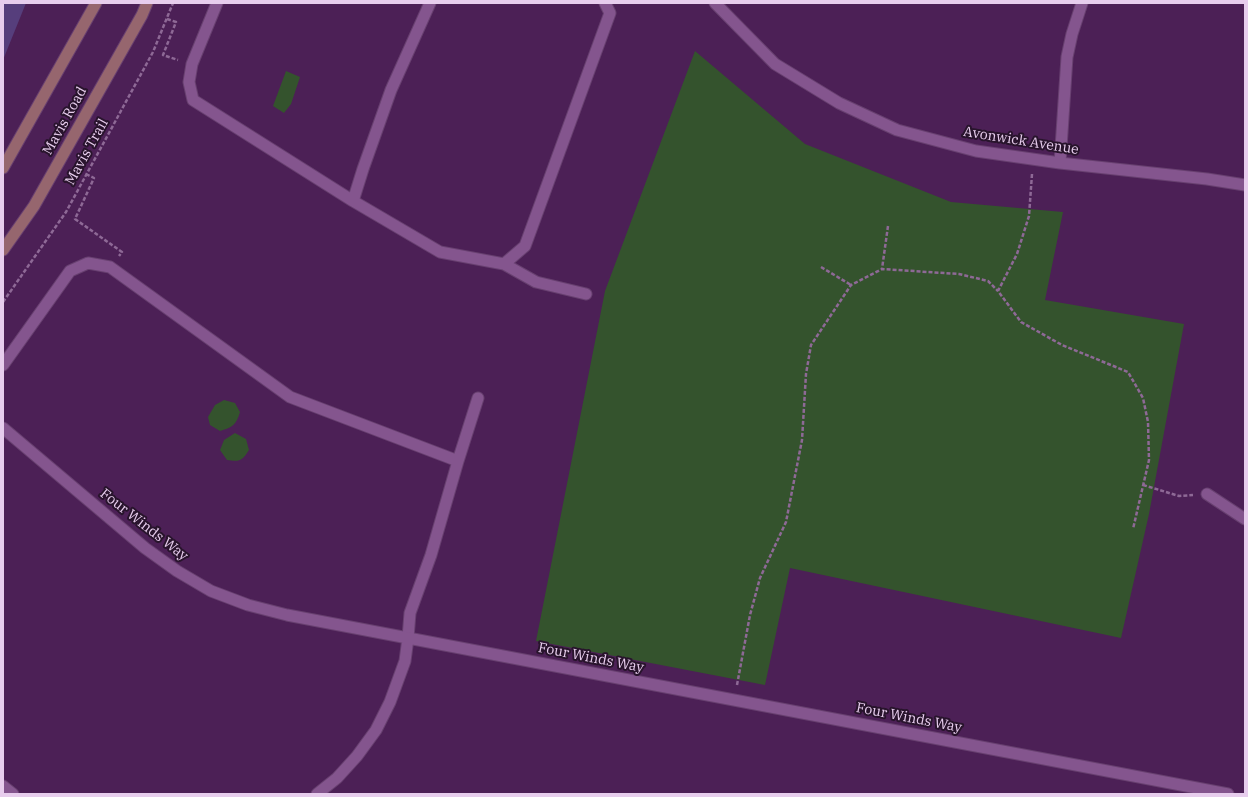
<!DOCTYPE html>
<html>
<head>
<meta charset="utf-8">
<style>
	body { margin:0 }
	#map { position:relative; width:1248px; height:797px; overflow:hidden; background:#4c2056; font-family:"IBM Plex Serif",serif }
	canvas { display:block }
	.frame { position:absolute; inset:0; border:4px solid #e7cded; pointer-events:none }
</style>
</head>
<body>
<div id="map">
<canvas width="1248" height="797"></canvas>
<div class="frame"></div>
</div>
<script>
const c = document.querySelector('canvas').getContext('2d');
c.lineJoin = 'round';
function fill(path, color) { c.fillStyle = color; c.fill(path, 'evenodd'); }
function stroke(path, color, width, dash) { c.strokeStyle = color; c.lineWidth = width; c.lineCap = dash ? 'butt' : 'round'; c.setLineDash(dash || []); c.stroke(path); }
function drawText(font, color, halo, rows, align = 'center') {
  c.font = font + ' "IBM Plex Serif",serif'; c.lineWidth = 4; c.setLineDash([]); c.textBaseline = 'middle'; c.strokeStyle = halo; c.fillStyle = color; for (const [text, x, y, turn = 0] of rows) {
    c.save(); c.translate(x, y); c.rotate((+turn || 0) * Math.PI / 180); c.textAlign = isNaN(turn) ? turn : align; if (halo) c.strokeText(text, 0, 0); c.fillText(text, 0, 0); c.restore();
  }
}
const green = new Path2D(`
	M695,51L805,144L951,202L1063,212L1045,300L1184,324L1149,514L1121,638L790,568L765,685L536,641L605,291Z
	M286,71L300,77L291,104L284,113L273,106Z
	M224,400L235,403L240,412C236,425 233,427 220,431L210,425L208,417L215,405Z
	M235,433L246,439L249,450C242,461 240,462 227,460L220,450L224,440Z`);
const building = new Path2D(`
	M3,3H26L3,60Z`);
const path = new Path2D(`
	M167,19L176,22L163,55L178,60
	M86,174L94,178L75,219L122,252L119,256
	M1032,174L1029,216L1017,254L998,291L1021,322L1062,345L1128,372L1143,398L1148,422L1149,460L1133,529
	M888,226L882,269L959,274L988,281L998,291
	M821,267L851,285
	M3,302L66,212L153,52L173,3
	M1143,485L1179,496L1193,495
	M737,685L750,615L760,578L786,522L802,440L806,374L811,345L851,285L882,269`);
const service = new Path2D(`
	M217,3L192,64L189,82L193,100L353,201L440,252L504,264L525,246L610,13L605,3
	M353,201L363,169L391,90L430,3
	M504,264L536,282L586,294
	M3,365L70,271L88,263L110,267L290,397L458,461
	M408,638L410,613L431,555L458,461L478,398`);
const minor = new Path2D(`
	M715,3L775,64L839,103L897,130L976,151L1060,163L1207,179L1245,185
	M1060,163L1067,57L1072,34L1082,3
	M3,428L145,548L177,571L211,591L248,605L287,615L1228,794
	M1207,494L1245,519
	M3,786L13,794
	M317,794L337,778L357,756L376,730L390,702L405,661L408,638`);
const secondary = new Path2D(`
	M3,168L96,3
	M3,250L34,206L142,15L147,3`);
const streetNames = [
	["Mavis Road",65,121,-61],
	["Avonwick Avenue",1021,141,9],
	["Mavis Trail",87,152,-61],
	["Four Winds Way",144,525,38],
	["Four Winds Way",591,658,11],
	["Four Winds Way",909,718,11]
];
fill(green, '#34532d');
fill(building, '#563e7c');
stroke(service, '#684070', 13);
stroke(minor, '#684070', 13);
stroke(secondary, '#684070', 13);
stroke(path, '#8e6996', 2.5, [4, 2]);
stroke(service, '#84558e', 11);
stroke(minor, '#84558e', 11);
stroke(secondary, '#96666e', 11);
drawText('14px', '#e7cded', '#28142c', streetNames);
</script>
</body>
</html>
